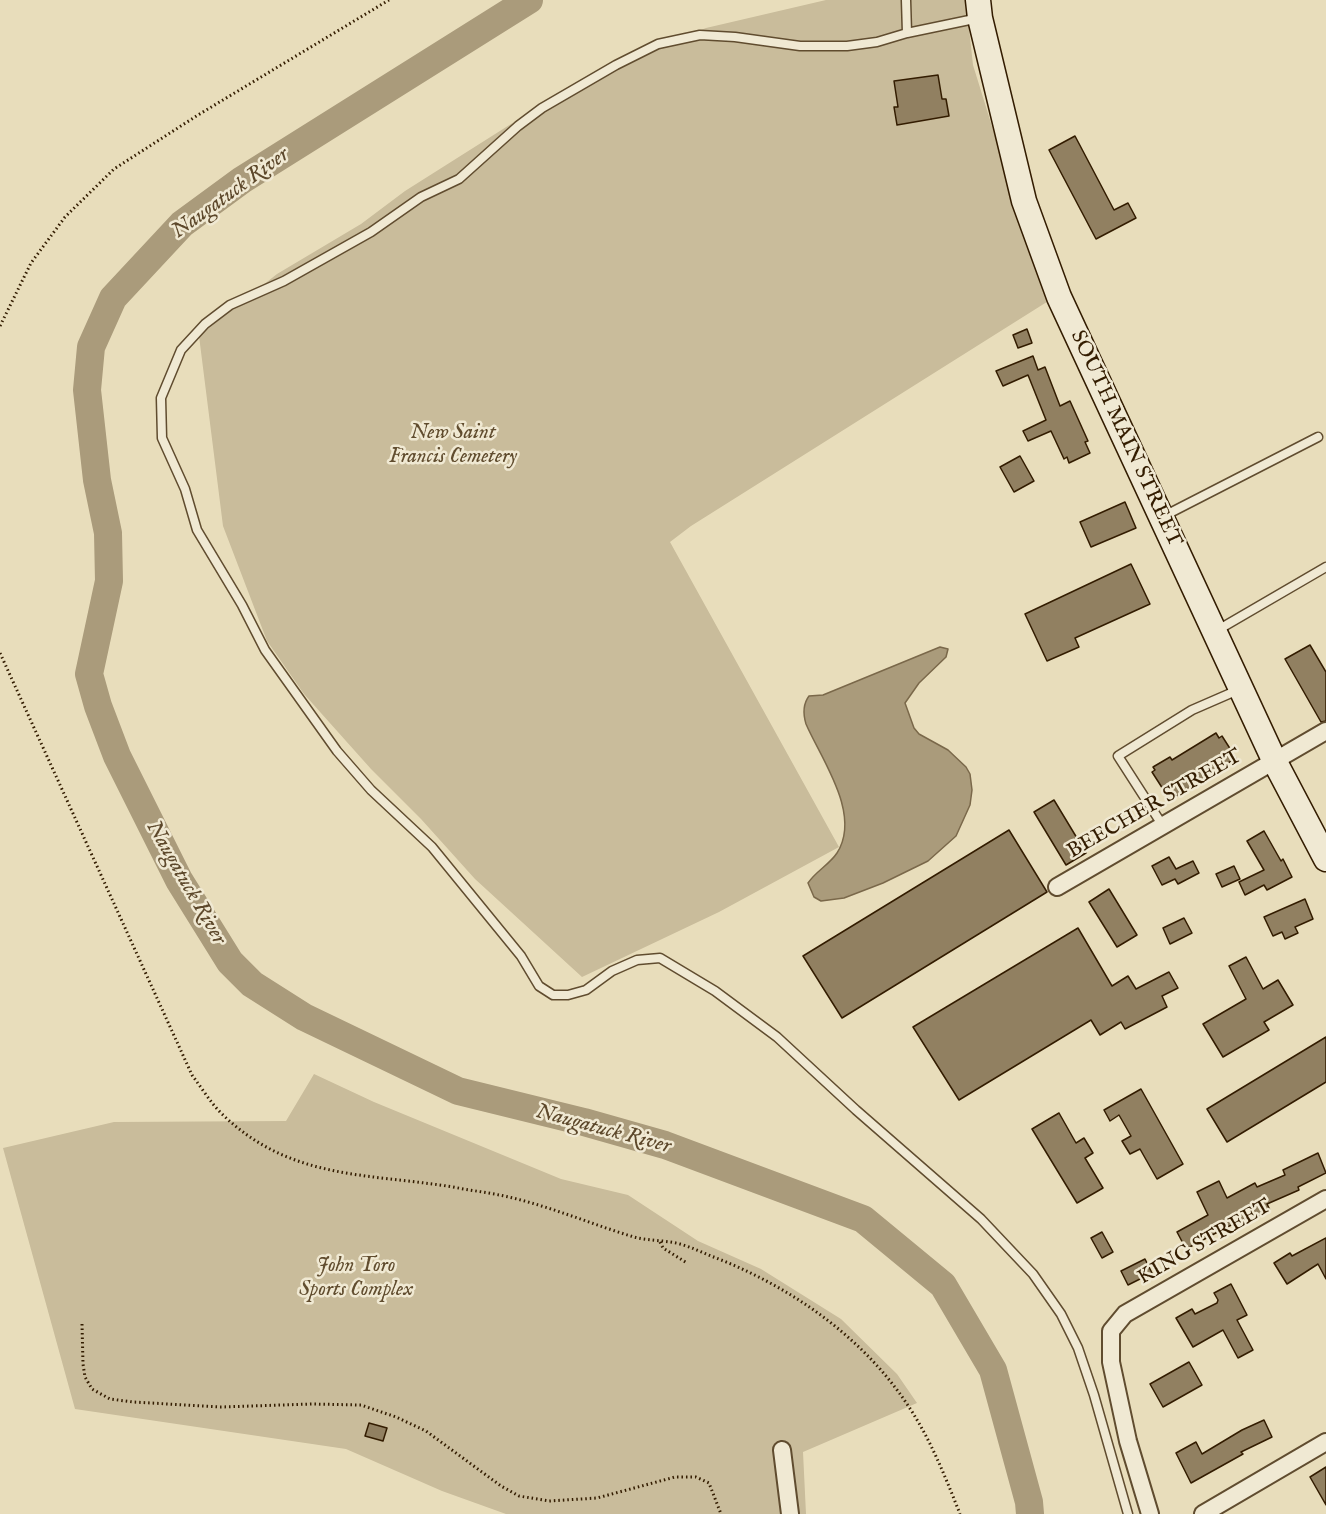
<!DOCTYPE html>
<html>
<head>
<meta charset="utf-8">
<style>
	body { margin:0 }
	canvas { display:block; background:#e8ddbb }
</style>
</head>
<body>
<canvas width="1326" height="1514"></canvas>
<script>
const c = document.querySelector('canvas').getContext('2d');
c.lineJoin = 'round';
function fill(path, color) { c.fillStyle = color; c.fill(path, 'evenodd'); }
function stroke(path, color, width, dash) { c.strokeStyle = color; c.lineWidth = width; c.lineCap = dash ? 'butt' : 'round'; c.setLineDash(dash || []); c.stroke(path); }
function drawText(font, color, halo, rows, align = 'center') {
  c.font = font + ' "IM FELL English",serif'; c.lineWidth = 5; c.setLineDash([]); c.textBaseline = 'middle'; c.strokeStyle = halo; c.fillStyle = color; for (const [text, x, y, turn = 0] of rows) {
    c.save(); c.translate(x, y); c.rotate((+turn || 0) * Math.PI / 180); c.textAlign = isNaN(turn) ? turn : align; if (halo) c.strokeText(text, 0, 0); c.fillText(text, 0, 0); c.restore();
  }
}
const green = new Path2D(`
	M826,0H966L973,65L1016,204L1050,300L691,526L670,542L839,847L719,912L582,977L475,879L421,819L371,769L304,694L267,641L223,526L199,336L277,274L361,224L405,191L541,105L618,62L706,28Z
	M314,1074L374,1102L561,1179L628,1195L698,1241L761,1269L841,1319L897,1374L917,1403L803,1452L806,1514H506L442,1491L346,1449L75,1409L3,1148L114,1122L286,1121Z`);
const water = new Path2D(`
	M940,647L948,649L946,657L919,683L905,703L914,728L919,734L948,750L966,767L970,774L972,790L970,805L956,836L928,861L883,883L844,898L821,901L814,897L808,883C816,871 829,865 837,853C862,814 821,759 806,724C803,714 803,704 809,696L823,695Z`);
const river = new Path2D(`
	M529,0L242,180L182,224L113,298L91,347L87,390L97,480L108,533L109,581L89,674L98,706L117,756L179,880L230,962L252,984L304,1017L458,1091L584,1122L665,1145L863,1219L943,1285L993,1370L1029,1502L1030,1514`);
const building = new Path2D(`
	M938,75L942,99H946L949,116L897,125L894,107H898L894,81Z
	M1075,136L1114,210L1128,203L1136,218L1096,239L1049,150Z
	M1027,329L1032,343L1018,348L1013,335Z
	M1033,356L1038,370L1045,367L1060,406L1070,401L1088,441L1085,442L1090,453L1069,463L1067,457L1064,459L1051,431L1028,441L1023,431L1046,420L1028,375L1003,386L996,371Z
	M1020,456L1034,481L1014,492L1000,467Z
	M1125,502L1136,528L1091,547L1080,522Z
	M1131,564L1150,604L1075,638L1079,647L1047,661L1025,614Z
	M1310,645L1326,672V721L1321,722L1285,659Z
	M1216,733L1219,738L1222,736L1236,758L1170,800L1152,772L1155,770L1153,767L1170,757L1172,760Z
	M1054,800L1086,853L1066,865L1034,812Z
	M1009,830L1047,892L842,1018L803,956Z
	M1264,831L1281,861L1283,859L1292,877L1267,890L1264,885L1245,895L1239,882L1264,870L1247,841Z
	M1169,857L1176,869L1193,861L1199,873L1178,884L1175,879L1162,885L1152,866Z
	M1234,866L1240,879L1222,887L1216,874Z
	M1109,889L1137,935L1117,947L1089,902Z
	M1305,899L1313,919L1295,927L1298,933L1285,939L1282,932L1273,936L1264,917Z
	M1184,918L1192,933L1170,944L1163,928Z
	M1078,928L1112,986L1128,976L1136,989L1169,972L1178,988L1162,996L1167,1007L1125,1029L1121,1022L1100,1035L1091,1020L959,1100L913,1027Z
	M1246,957L1263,989L1278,980L1293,1005L1264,1022L1269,1030L1223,1057L1203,1024L1246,999L1229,966Z
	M1326,1037V1082L1227,1142L1207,1109Z
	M1141,1089L1183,1164L1157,1179L1140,1149L1130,1154L1122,1141L1131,1136L1119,1115L1110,1121L1104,1110Z
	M1059,1113L1076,1143L1084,1138L1093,1153L1085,1158L1103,1188L1077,1203L1032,1129Z
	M1318,1153L1326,1173L1298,1187L1299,1190L1267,1204L1270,1210L1253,1219L1252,1216L1227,1227L1186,1249L1177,1232L1208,1215L1197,1192L1219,1181L1227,1198L1255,1183L1257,1187L1285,1175L1283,1170Z
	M1102,1232L1113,1252L1102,1258L1091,1238Z
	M1326,1238V1279L1318,1264L1287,1284L1274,1263L1290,1253L1292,1256Z
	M1145,1259L1152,1273L1128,1285L1121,1271Z
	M1231,1284L1247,1315L1237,1320L1253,1350L1238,1358L1223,1330L1193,1347L1176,1318L1192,1309L1195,1314L1217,1303L1218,1300L1214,1293Z
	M1189,1362L1202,1385L1163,1407L1150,1384Z
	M1264,1420L1272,1437L1241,1452L1243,1454L1191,1483L1176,1453L1196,1442L1202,1454L1242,1430Z
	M369,1423L387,1428L383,1441L365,1436Z
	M1326,1467V1505L1310,1477Z`);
const path = new Path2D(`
	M0,326L31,263L65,217L114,169L198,115L389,0
	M0,653L192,1075C201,1087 210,1102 221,1113C289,1180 366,1173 453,1187C473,1191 493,1193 513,1198C554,1208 594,1225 634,1237C649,1241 665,1240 680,1244C691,1247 701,1252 711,1256C788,1285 861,1335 907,1404C930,1438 945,1476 960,1514
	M660,1242L663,1248L687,1263
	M82,1324L83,1364L85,1377L92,1389L110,1399L133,1402L221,1407L312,1404L361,1405L396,1417L426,1431L501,1486L519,1496L549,1501L597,1498L675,1477H696L709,1483L721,1514`);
const lane = new Path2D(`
	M906,0L907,33
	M979,18L907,33L877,42L847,46H800L735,37L700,35L658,44L616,65L542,108L518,126L459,179L421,197L371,232L284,281L230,305L205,324L181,350L161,398L162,438L185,489L197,530L242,605L265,650L337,751L371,790L432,847L521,956L539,986L553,995H568L586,990L612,971L637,960L660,958L715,991L777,1037L856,1110L981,1219L1033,1274L1061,1314L1078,1348L1094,1395L1128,1514
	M1162,517L1318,437
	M1216,631L1326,567
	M1163,826L1118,756L1192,710L1238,690`);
const street = new Path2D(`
	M1057,887L1326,731
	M782,1450L790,1514
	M1150,1514L1128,1441L1111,1362V1331L1125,1314L1326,1199
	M1203,1514L1326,1442`);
const secondary = new Path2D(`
	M978,0L980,18L1024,201L1059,297L1275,762L1326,859`);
const parkNames = [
	["New Saint",453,434],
	["Francis Cemetery",453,458],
	["John Toro",356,1267],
	["Sports Complex",356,1291]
];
const streetNames = [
	["SOUTH MAIN STREET",1125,439,65],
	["BEECHER STREET",1155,805,-30],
	["KING STREET",1205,1243,-30]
];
const waterNames = [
	["Naugatuck River",231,194,-36],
	["Naugatuck River",185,883,60],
	["Naugatuck River",603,1130,15]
];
fill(green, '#c9bc9b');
fill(water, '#aa9b7b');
stroke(water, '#7a684a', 1.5);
stroke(river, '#aa9b7b', 28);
fill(building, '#918061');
stroke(building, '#331c00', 1.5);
stroke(lane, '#604c2f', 11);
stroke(street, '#604c2f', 20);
stroke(secondary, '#331c00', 27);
stroke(path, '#331c00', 3, [1.5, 3]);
stroke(lane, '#f0e9d3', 8);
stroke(street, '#f0e9d3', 16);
stroke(secondary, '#f0e9d3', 24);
drawText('italic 21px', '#604c2e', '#f0e9d3', parkNames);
drawText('21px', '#331c00', '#f0e9d3', streetNames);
drawText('italic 22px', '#5d482b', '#f0e9d3', waterNames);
</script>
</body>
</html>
